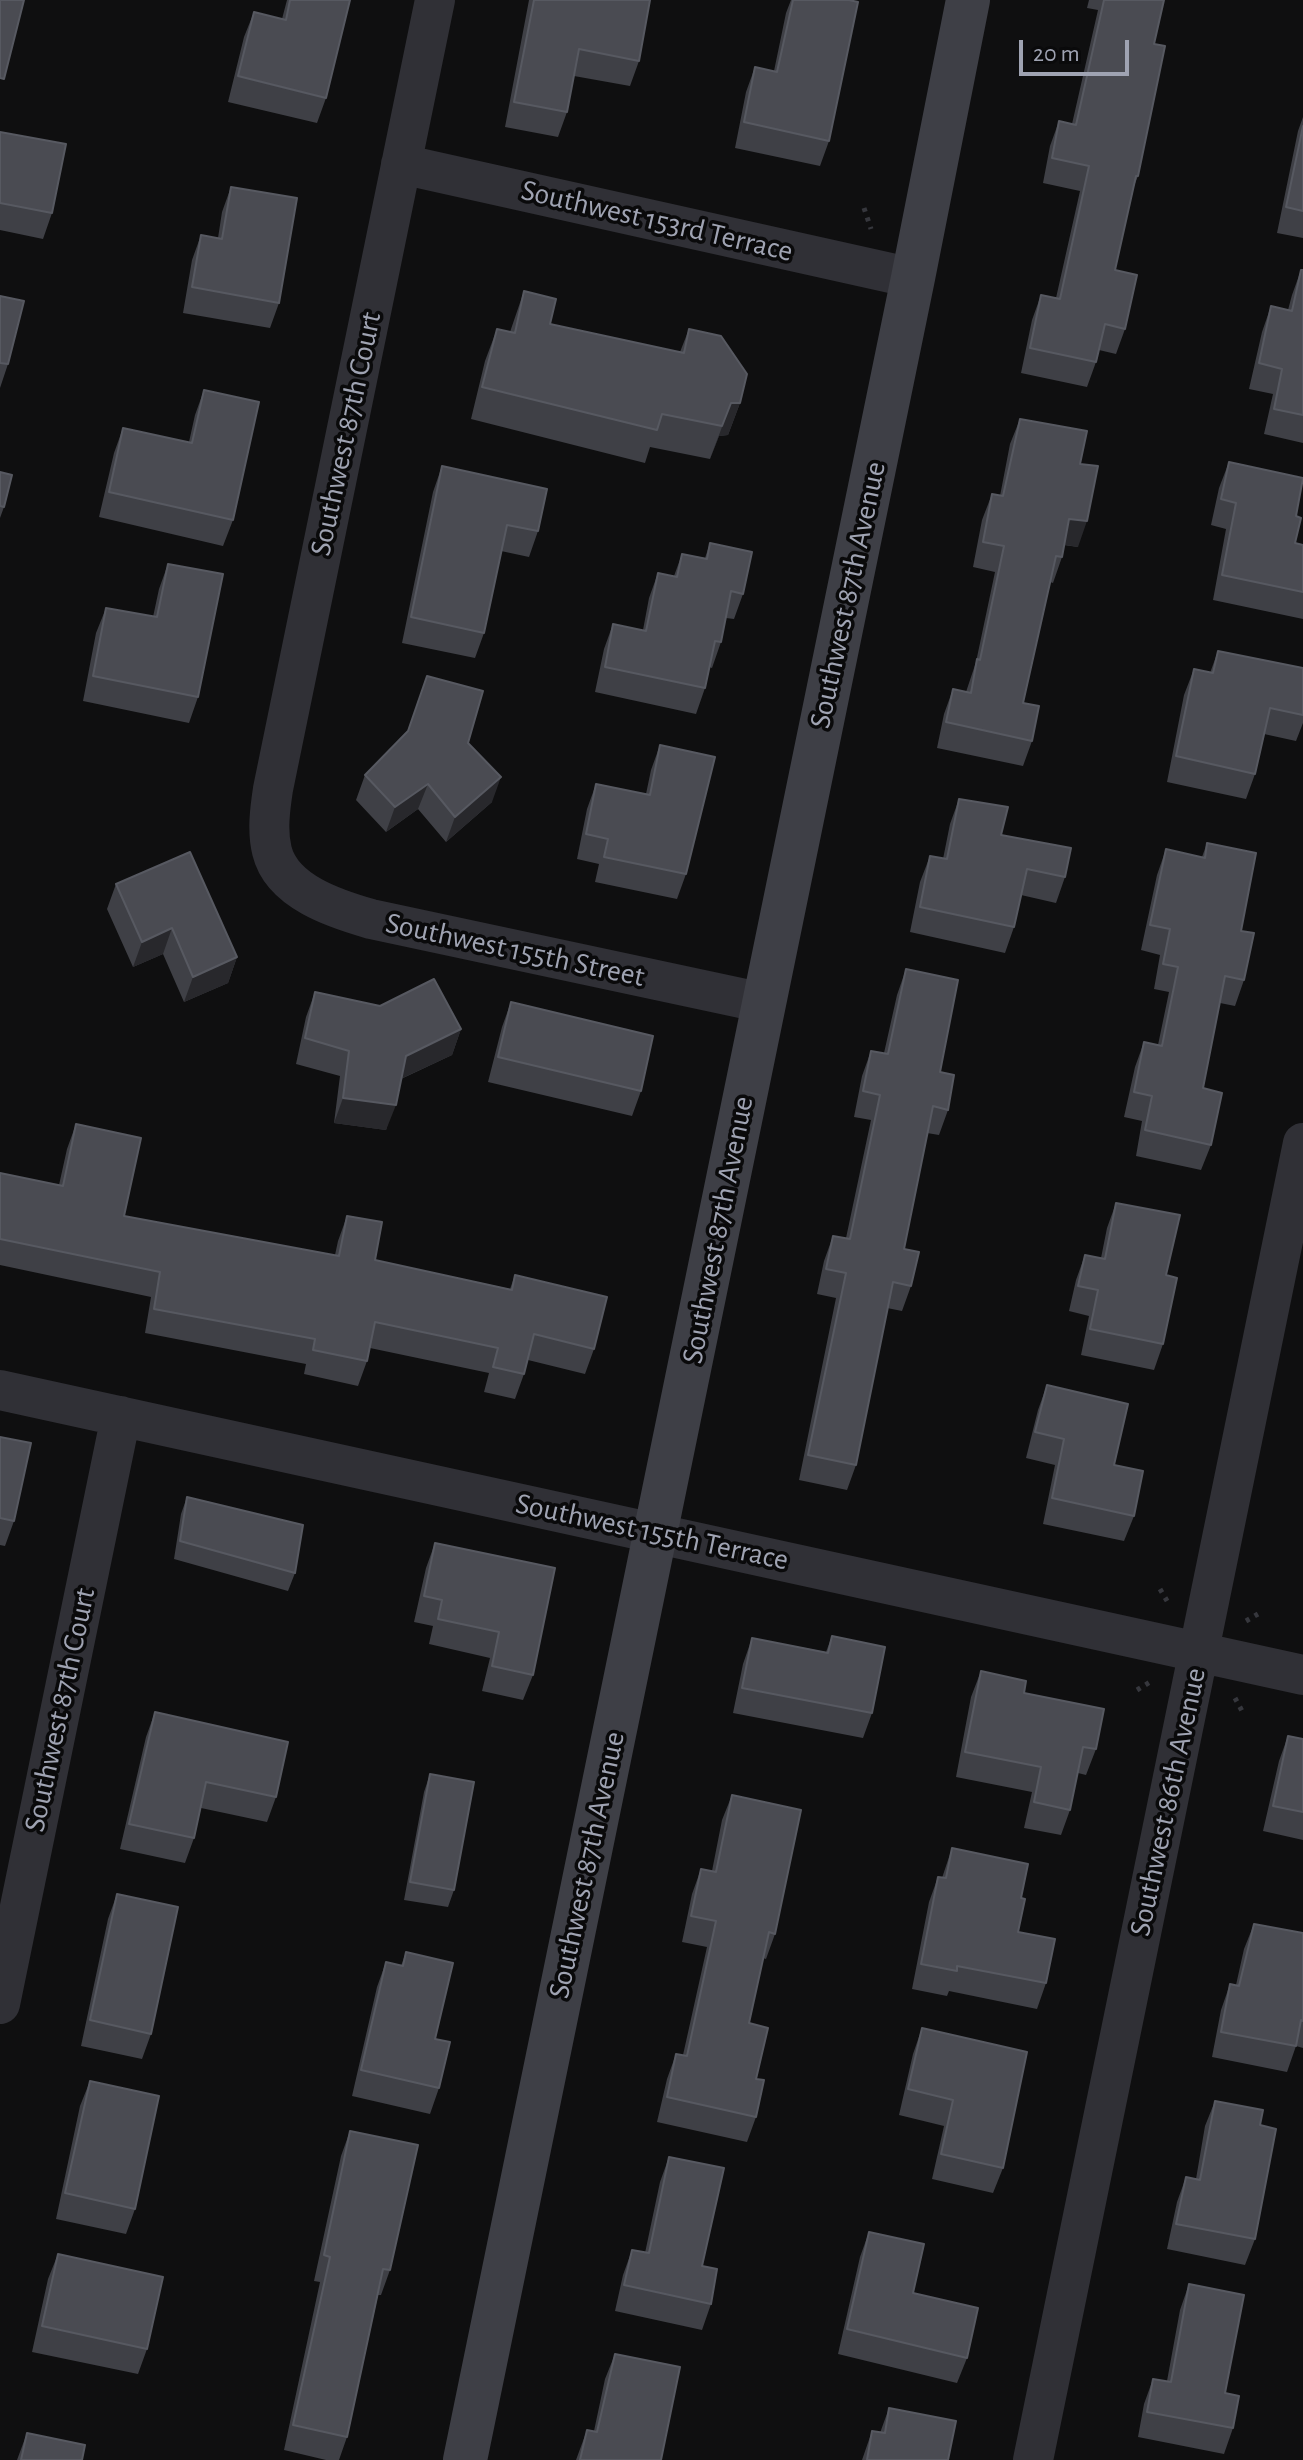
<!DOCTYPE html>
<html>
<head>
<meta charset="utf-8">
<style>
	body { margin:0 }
	#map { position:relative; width:1303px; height:2460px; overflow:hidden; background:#0f0f10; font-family:"Alegreya Sans",sans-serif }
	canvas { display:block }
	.scale { position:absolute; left:1019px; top:40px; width:110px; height:36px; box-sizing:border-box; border:4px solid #9fa3b2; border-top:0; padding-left:10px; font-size:24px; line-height:28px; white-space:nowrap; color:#9fa3b2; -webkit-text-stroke:6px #0a0a0b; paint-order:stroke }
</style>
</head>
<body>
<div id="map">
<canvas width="1303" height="2460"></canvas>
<div class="scale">20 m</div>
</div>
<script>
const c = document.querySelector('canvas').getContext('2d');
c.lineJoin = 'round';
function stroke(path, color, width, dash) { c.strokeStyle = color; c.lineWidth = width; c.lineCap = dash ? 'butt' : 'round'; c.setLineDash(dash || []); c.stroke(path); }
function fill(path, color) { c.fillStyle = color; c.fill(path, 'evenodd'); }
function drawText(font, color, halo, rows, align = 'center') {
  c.font = font + ' "Alegreya Sans",sans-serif'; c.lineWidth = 7; c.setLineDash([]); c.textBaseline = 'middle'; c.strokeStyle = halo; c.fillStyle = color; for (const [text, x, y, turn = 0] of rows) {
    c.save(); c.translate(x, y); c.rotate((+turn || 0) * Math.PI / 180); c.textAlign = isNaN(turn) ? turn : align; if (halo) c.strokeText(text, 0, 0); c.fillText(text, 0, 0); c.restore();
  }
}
const path = new Path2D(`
	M864,208L871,229
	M1160,1589L1170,1606
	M1246,1621L1258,1614
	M1137,1690L1150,1682
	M1235,1698L1242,1711`);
const street = new Path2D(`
	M435,0L273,789C270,809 267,831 272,851C282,892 336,909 371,919L764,1003
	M401,164L913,278
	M0,1390L1303,1675
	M0,2004L121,1416
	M1033,2460L1303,1143`);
const secondary = new Path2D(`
	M465,2460L913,278L968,0`);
const wall = new Path2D(`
	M287,0H350L326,98L317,123L228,102L244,37L254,12L282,19Z
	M529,0H650L639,61L630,86L574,76L567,112L558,137L505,127Z
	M791,0H849L829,141L820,166L735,148L746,92L755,67L774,71L786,13Z
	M1089,0H1164L1154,44L1138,176L1132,191L1115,270L1125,329L1116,354L1099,350L1096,362L1087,387L1021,373L1032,320L1041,295L1056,298L1080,191L1043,183L1050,146L1059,121L1072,124L1098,10L1087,8Z
	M1303,117V238L1277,233L1298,131Z
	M0,132L52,213L43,239L0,230Z
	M231,187L279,303L270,328L183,313L192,260L201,235L218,238L222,212Z
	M1301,270H1303V443L1264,434L1273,394L1249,389L1262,332L1271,306L1288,310L1292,295Z
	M524,291L550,324L680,352L689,329L740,403L728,435L719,436L710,459L650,447L645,463L471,419L485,361L497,329L510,332Z
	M0,296L8,364L0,388Z
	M204,390L233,520L223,546L99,517L114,453L123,428L189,442L195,415Z
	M1020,419L1080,464L1078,547L1064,545L1062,557L1053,583L1050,582L1023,703L1032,741L1023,766L937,748L944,714L953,689L966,692L976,662L995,572L973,567L982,520L992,494L1000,496L1010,444Z
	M1229,462L1296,516L1295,543L1303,545V619L1213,600L1226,529L1211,525L1219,488Z
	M442,466L538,531L529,557L501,551L484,633L475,658L402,643L433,492Z
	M0,472L4,507L0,518Z
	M710,543L743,594L734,619L726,618L721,642L712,668L709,667L705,688L696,714L595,692L604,649L613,624L643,630L649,598L658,573L674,576L682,554L705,558Z
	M168,564L198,697L189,723L83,701L96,633L106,608L153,617L159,589Z
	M1218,651L1303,668V723L1296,741L1264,734L1255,774L1246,799L1167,782L1184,695L1194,669L1210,673Z
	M427,676L468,743L492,802L446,842L418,809L386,832L356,800L365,775L407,733Z
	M660,745L686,874L677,899L595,882L599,864L577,859L587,809L596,784L646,794L651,770Z
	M959,799L1001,835L1065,877L1056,903L1021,895L1014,927L1005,953L910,932L920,882L930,856L943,859L950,824Z
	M1207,843L1241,931L1244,980L1235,1006L1220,1003L1203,1088L1211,1145L1201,1170L1136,1156L1142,1121L1124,1117L1135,1067L1144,1042L1158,1045L1169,992L1154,989L1160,955L1141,950L1157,875L1166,849L1202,857Z
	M116,884L237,957L228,983L184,1002L163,954L133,967L107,909Z
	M906,969L940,1072L948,1110L939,1135L927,1133L904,1249L911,1286L902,1311L887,1308L856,1465L847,1490L799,1480L836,1298L817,1294L824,1261L833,1236L846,1238L871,1120L854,1117L862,1076L871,1051L884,1053L897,995Z
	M315,992L461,1029L452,1055L401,1079L386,1130L334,1123L340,1076L296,1064L306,1017Z
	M511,1002L641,1091L632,1116L488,1082L502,1027Z
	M76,1124L124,1216L335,1255L338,1241L347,1216L375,1260L510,1289L515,1275L594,1349L585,1374L528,1360L524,1374L515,1399L484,1392L489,1373L370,1348L367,1361L358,1386L304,1374L306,1364L145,1333L151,1297L0,1265V1173L59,1185L67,1149Z
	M1116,1203L1166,1275L1163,1344L1154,1370L1081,1355L1089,1316L1069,1311L1076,1280L1085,1255L1101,1258L1107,1228Z
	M1047,1385L1114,1465L1134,1516L1124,1541L1043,1524L1055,1465L1026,1458L1038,1410Z
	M0,1437L14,1521L5,1546L0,1545Z
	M187,1497L295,1573L288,1591L174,1559L181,1514Z
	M435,1543L533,1675L523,1700L482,1691L490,1658L429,1644L433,1626L414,1622L426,1568Z
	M832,1636L872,1713L863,1738L733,1713L743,1664L752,1638L826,1652Z
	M981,1671L1024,1693L1096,1749L1086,1775L1078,1773L1070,1810L1061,1835L1024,1828L1032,1792L956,1777L971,1697Z
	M155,1712L276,1797L267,1822L201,1808L194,1838L185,1863L120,1849L146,1737Z
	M1288,1736L1303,1739V1840L1263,1831L1279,1761Z
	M430,1774L454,1890L448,1907L404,1900L424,1792Z
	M732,1795L775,1934L766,1959L763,1958L749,2023L756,2079V2117L747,2142L657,2122L667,2079L676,2054L683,2055L707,1947L682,1942L692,1894L701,1869L712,1871L722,1820Z
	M952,1848L1021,1898L1018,1932L1046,1983L1037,2009L949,1991L947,1996L912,1989L929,1902L938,1877L942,1878Z
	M117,1894L151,2034L142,2059L81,2046L108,1919Z
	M1254,1924L1303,1933V2048L1296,2046L1287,2072L1212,2057L1221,2010L1230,1984L1236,1985L1244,1949Z
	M406,1952L439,2088L430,2114L352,2096L377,1987L386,1962L401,1966Z
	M922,2028L1003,2168L993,2193L932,2179L944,2126L899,2115L913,2054Z
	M90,2081L135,2209L126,2234L56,2219L80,2106Z
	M1215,2101L1255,2239L1245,2265L1167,2249L1177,2202L1186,2177L1196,2179L1205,2126Z
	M350,2131L390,2270L381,2295H378L347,2437L339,2460H326L284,2450L320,2282L314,2281L341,2156Z
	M669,2157L711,2304L702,2330L615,2311L623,2275L632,2250L645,2253L660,2182Z
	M869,2232L913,2293L967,2358L957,2383L838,2354L860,2257Z
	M58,2254L147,2349L138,2374L32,2352L48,2279Z
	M1189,2284L1225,2393L1233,2428L1224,2454L1138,2437L1144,2404L1153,2379L1167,2381L1180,2310Z
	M615,2354L661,2460H576L587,2430L594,2431L605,2379Z
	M889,2408L948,2460H862L872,2431L880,2433Z
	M27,2433L82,2460H17Z`);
const shadedWall = new Path2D(`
	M731,403H740L728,435L719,436L710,459Z
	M1069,519L1087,521L1078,547L1060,544Z
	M501,777L492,802L446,842L455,817Z
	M428,784L418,809L386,832L395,807Z
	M172,928L163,954L133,967L142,942Z
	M237,957L228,983L184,1002L193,977Z
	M461,1029L452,1055L396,1081L406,1056Z
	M343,1098L396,1105L386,1130L334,1123Z`);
const building = new Path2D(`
	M0,0H24L4,79L0,78Z
	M290,0H350L326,98L238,76L254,12L286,20Z
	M534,0H650L639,61L579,49L567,112L514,102Z
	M793,0H849L858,2L829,141L744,122L755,67L777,72Z
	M1104,0H1164L1154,44L1165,46L1138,176H1136L1115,270L1137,275L1125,329L1105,324L1096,362L1030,348L1041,295L1060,299L1089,166L1052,158L1059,121L1076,125Z
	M1303,126V211L1286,207Z
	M0,132L66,144L52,213L0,203Z
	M231,187L297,198L279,303L192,287L201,235L222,239Z
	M1301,270H1303V415L1274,409L1282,369L1259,363L1271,306L1292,311Z
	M524,291L556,299L550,324L684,353L689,329L721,336L747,374L740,403H731L722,426L662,414L657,430L482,387L497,329L515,333Z
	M0,296L24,301L8,364L0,363Z
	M204,390L259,402L233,520L109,492L123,428L192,443Z
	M1020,419L1087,431L1080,464L1098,466L1087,521L1069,519L1062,557L1056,556L1023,703L1039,706L1032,741L946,722L953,689L971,693L977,659L980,660L1004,546L983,542L992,494L1003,496Z
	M1229,462L1303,478L1296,516L1301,518L1295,543L1303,545V592L1222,575L1236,503L1221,499Z
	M442,466L547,489L538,531L507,525L484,633L411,617Z
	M0,472L12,475L4,507L0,506Z
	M710,543L752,552L743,594L731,591L721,642L715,641L705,688L605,667L613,624L646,631L658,573L677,577L682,554L707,559Z
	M168,564L223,574L198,697L93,676L106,608L157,617Z
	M1218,651L1303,668V715L1270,708L1255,774L1176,756L1194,669L1213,673Z
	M427,676L483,691L468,743L501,777L455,817L428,784L395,807L365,775L408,731Z
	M660,745L715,757L686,874L604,857L608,839L586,834L596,784L650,795Z
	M959,799L1008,807L1001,835L1071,848L1065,877L1027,869L1014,927L920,907L930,856L947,859Z
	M1207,843L1256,853L1241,931L1254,933L1244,980L1225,976L1203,1088L1222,1093L1211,1145L1145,1130L1152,1096L1134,1092L1144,1042L1162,1046L1178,967L1163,964L1170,929L1150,925L1166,849L1205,858Z
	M190,852L237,957L193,977L172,928L142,942L116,884Z
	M906,969L958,980L940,1072L954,1075L948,1110L933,1106L904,1249L919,1252L911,1286L893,1282L856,1465L808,1455L846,1273L826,1269L833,1236L850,1239L880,1095L863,1091L871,1051L888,1054Z
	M434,979L461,1029L406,1056L396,1105L343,1098L349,1051L305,1038L315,992L380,1006Z
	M511,1002L653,1036L641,1091L498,1057Z
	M76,1124L141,1138L124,1216L339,1256L347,1216L382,1222L375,1260L512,1290L515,1275L607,1297L594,1349L534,1334L524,1374L493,1367L498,1348L375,1322L367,1361L313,1350L315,1339L154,1309L160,1272L0,1239V1173L63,1186Z
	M1116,1203L1180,1215L1166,1275L1177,1278L1163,1344L1090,1329L1098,1290L1078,1286L1085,1255L1105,1259Z
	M1047,1385L1128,1404L1114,1465L1143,1471L1134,1516L1052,1498L1064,1439L1035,1432Z
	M0,1437L31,1443L14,1521L0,1518Z
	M187,1497L303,1525L295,1573L180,1541Z
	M435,1543L555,1568L533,1675L492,1666L499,1632L438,1619L442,1600L424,1596Z
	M832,1636L885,1647L872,1713L742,1688L752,1638L828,1653Z
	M981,1671L1026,1681L1024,1693L1104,1709L1096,1749L1083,1747L1070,1810L1034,1802L1041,1767L965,1752Z
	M155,1712L288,1742L276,1797L206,1782L194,1838L129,1824Z
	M1288,1736L1303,1739V1812L1273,1806Z
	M430,1774L474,1782L454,1890L410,1882Z
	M732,1795L801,1810L775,1934L769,1932L749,2023L768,2028L756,2079L764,2080L756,2117L667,2097L676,2054L687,2056L716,1921L691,1916L701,1869L716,1872Z
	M952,1848L1028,1864L1021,1898L1025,1899L1018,1932L1055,1939L1046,1983L957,1966V1971L921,1964L938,1877L946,1878Z
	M117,1894L178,1907L151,2034L90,2020Z
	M1254,1924L1303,1933V2021L1301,2020L1296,2046L1221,2032L1230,1984L1239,1986Z
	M406,1952L453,1963L435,2039L450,2042L439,2088L361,2070L386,1962L403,1966Z
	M922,2028L1027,2052L1003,2168L941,2154L953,2100L908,2089Z
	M90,2081L159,2096L135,2209L65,2193Z
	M1215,2101L1263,2110L1260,2125L1276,2129L1255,2239L1176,2224L1186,2177L1200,2180Z
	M350,2131L418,2145L390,2270L383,2269L347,2437L293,2425L330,2257L324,2255Z
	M669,2157L724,2168L702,2266L717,2269L711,2304L624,2285L632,2250L649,2253Z
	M869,2232L924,2244L913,2293L978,2308L967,2358L847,2329Z
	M58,2254L163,2277L147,2349L42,2326Z
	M1189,2284L1244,2295L1225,2393L1239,2396L1233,2428L1147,2412L1153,2379L1171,2382Z
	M615,2354L680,2367L661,2460H580L587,2430L597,2432Z
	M889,2408L956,2421L948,2460H867L872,2431L885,2433Z
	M27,2433L85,2445L82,2460H21Z`);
const streetNames = [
	["Southwest 153rd Terrace",657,221,13],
	["Southwest 87th Court",346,434,-78],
	["Southwest 87th Avenue",848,595,-78],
	["Southwest 155th Street",515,950,12],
	["Southwest 87th Avenue",718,1230,-79],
	["Southwest 155th Terrace",652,1532,12],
	["Southwest 87th Court",60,1710,-78],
	["Southwest 86th Avenue",1168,1802,-78],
	["Southwest 87th Avenue",587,1865,-78]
];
stroke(path, '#36373d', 5, [4, 6]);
stroke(street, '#303036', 40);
stroke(secondary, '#3e3f46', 44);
fill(wall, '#3f4046');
fill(shadedWall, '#28282c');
fill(building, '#4a4b52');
stroke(building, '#575961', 2);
drawText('30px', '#9fa3b2', '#0a0a0b', streetNames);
</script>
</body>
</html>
